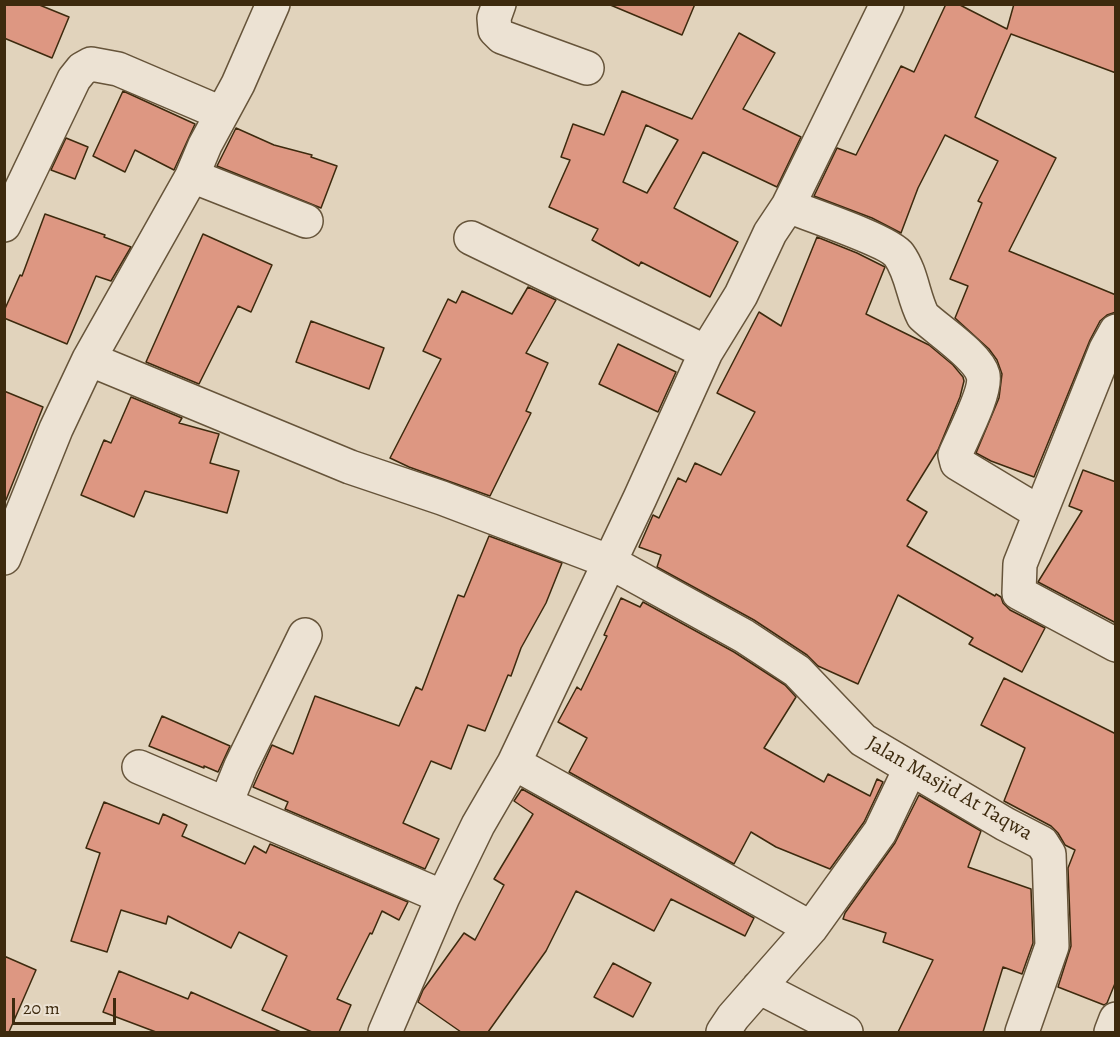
<!DOCTYPE html>
<html>
<head>
<meta charset="utf-8">
<style>
	body { margin:0 }
	#map { position:relative; width:1120px; height:1037px; overflow:hidden; background:#e1d3bc; font-family:Alegreya,serif }
	canvas { display:block }
	.frame { position:absolute; inset:0; border:6px solid #3d2a0e; pointer-events:none }
	.scale { position:absolute; left:12px; top:998px; width:104px; height:27px; box-sizing:border-box; border:3px solid #3d2a0e; border-top:0; padding-left:8px; font-size:18px; line-height:21px; white-space:nowrap; color:#3d2a0e; -webkit-text-stroke:4px #ece2d3; paint-order:stroke }
</style>
</head>
<body>
<div id="map">
<canvas width="1120" height="1037"></canvas>
<div class="frame"></div>
<div class="scale">20 m</div>
</div>
<script>
const c = document.querySelector('canvas').getContext('2d');
c.lineJoin = 'round';
function fill(path, color) { c.fillStyle = color; c.fill(path, 'evenodd'); }
function stroke(path, color, width, dash) { c.strokeStyle = color; c.lineWidth = width; c.lineCap = dash ? 'butt' : 'round'; c.setLineDash(dash || []); c.stroke(path); }
function drawText(font, color, halo, rows, align = 'center') {
  c.font = font + ' Alegreya,serif'; c.lineWidth = 4.5; c.setLineDash([]); c.textBaseline = 'middle'; c.strokeStyle = halo; c.fillStyle = color; for (const [text, x, y, turn = 0] of rows) {
    c.save(); c.translate(x, y); c.rotate((+turn || 0) * Math.PI / 180); c.textAlign = isNaN(turn) ? turn : align; if (halo) c.strokeText(text, 0, 0); c.fillText(text, 0, 0); c.restore();
  }
}
const building = new Path2D(`
	M4,4H37L69,17L52,58L4,38Z
	M608,4H695L682,35Z
	M946,4H958L1007,29L1014,4H1116V73L1011,34L975,117L1056,158L1009,251L1116,295V312L1107,315L1100,321L1090,340L1034,477L991,461L976,453L999,398L1002,374L997,360L989,349L955,318L968,286L950,279L982,203L978,201L998,161L945,135L918,188L901,233L872,218L814,196L837,148L856,155L901,66L914,72Z
	M739,33L775,53L743,109L801,137L777,187L703,152L674,208L738,242L710,297L641,262L639,266L592,240L598,229L549,207L570,160L561,157L573,124L604,135L622,91L692,119ZM646,125L678,140L647,193L623,182Z
	M123,91L195,124L174,170L135,150L125,172L93,156Z
	M236,128L274,145L312,155L311,157L337,166L321,208L217,166Z
	M66,138L88,147L75,179L51,170Z
	M45,214L105,235L104,237L131,247L111,281L96,276L67,344L4,318V311L20,275L22,276Z
	M203,234L272,265L251,312L238,306L199,384L146,362Z
	M817,237L857,253L885,267L866,314L929,345L953,365L963,377L964,381L960,397L938,450L907,500L927,512L907,546L995,596L996,594L1001,597L1003,603L1010,610L1045,628L1022,672L969,644L973,638L898,595L858,684L818,666L807,655L754,620L657,567L661,555L639,547L653,515L659,518L678,478L686,482L695,463L721,475L755,412L717,393L759,312L781,326Z
	M528,287L556,300L526,353L548,363L526,411L531,413L490,496L409,467L390,458L441,359L423,351L448,299L456,303L462,291L512,314Z
	M311,321L384,348L369,389L296,362Z
	M618,344L676,372L658,412L599,384Z
	M4,391L43,407L6,500H4Z
	M131,397L182,418L179,423L219,434L210,463L239,471L227,513L145,491L134,517L81,495L104,440L111,443Z
	M1083,470L1116,482V623L1038,582L1082,511L1069,506Z
	M489,536L562,563L546,603L521,648L511,676L508,675L485,731L468,725L451,769L431,761L403,823L439,839L425,869L285,809L288,802L253,787L272,745L293,754L315,696L399,726L416,687L422,690L458,595L464,597Z
	M621,598L640,607L643,602L734,652L785,685L796,697L764,748L824,782L828,774L870,796L877,779L883,782L864,822L830,869L776,847L751,832L734,864L569,772L587,738L558,722L577,687L581,690L607,636L604,635Z
	M1004,678L1116,734V981L1107,1003L1104,1005L1058,987L1071,946L1068,868L1075,850L1065,845L1058,833L1051,826L1004,801L1025,748L981,725Z
	M162,716L230,746L218,772L204,766V768L149,746Z
	M522,789L754,918L745,936L671,899L654,931L576,891L546,951L488,1032H461L418,1002L423,990L464,933L475,940L504,885L494,879L533,814L514,801Z
	M919,795L981,831L968,867L1031,889L1033,943L1022,974L1003,967L983,1032H898L933,960L883,942L886,933L843,919L845,913L895,843Z
	M104,802L159,824L163,814L187,825L182,836L245,864L254,846L266,853L270,844L408,902L399,920L382,911L372,934L370,933L337,999L351,1005L339,1032H312L262,1010L287,956L239,932L231,948L168,916L166,924L121,910L107,952L71,941L100,853L86,848Z
	M4,956L36,970L9,1032H4Z
	M613,963L651,983L633,1017L594,997Z
	M119,971L188,999L191,992L281,1032H156L103,1012Z`);
const street = new Path2D(`
	M499,4L494,18L495,30L502,37L587,68
	M192,176L306,221
	M788,206C808,214 889,241 899,255C912,273 913,297 923,316C939,331 978,356 983,375C987,391 962,438 955,455L957,463L1040,513
	M4,225L74,79L82,69L91,64L118,69L221,113
	M471,238L706,352
	M1116,331L1106,349L1020,564L1019,593L1116,645
	M89,359L350,467L442,498L608,561L744,636L797,671L863,740L1005,824L1042,843L1049,854L1052,946L1022,1032
	M4,558L56,429L89,359L192,176L205,145L238,84L273,4
	M514,763L811,928
	M139,767L443,897
	M226,803L241,766L305,635
	M759,987L846,1032
	M385,1032L443,897L478,825L514,763L640,498L706,352L741,295L770,233L788,206L887,4
	M723,1032L733,1017L811,928L880,832L910,769
	M1111,1032L1116,1019`);
const streetNames = [
	["Jalan Masjid At Taqwa",949,789,30]
];
fill(building, '#dd9782');
stroke(building, '#3d2a0e', 1.5);
stroke(street, '#66543a', 36);
stroke(street, '#ece2d3', 33);
drawText('21px', '#3d2a0e', '#ece2d3', streetNames);
</script>
</body>
</html>
